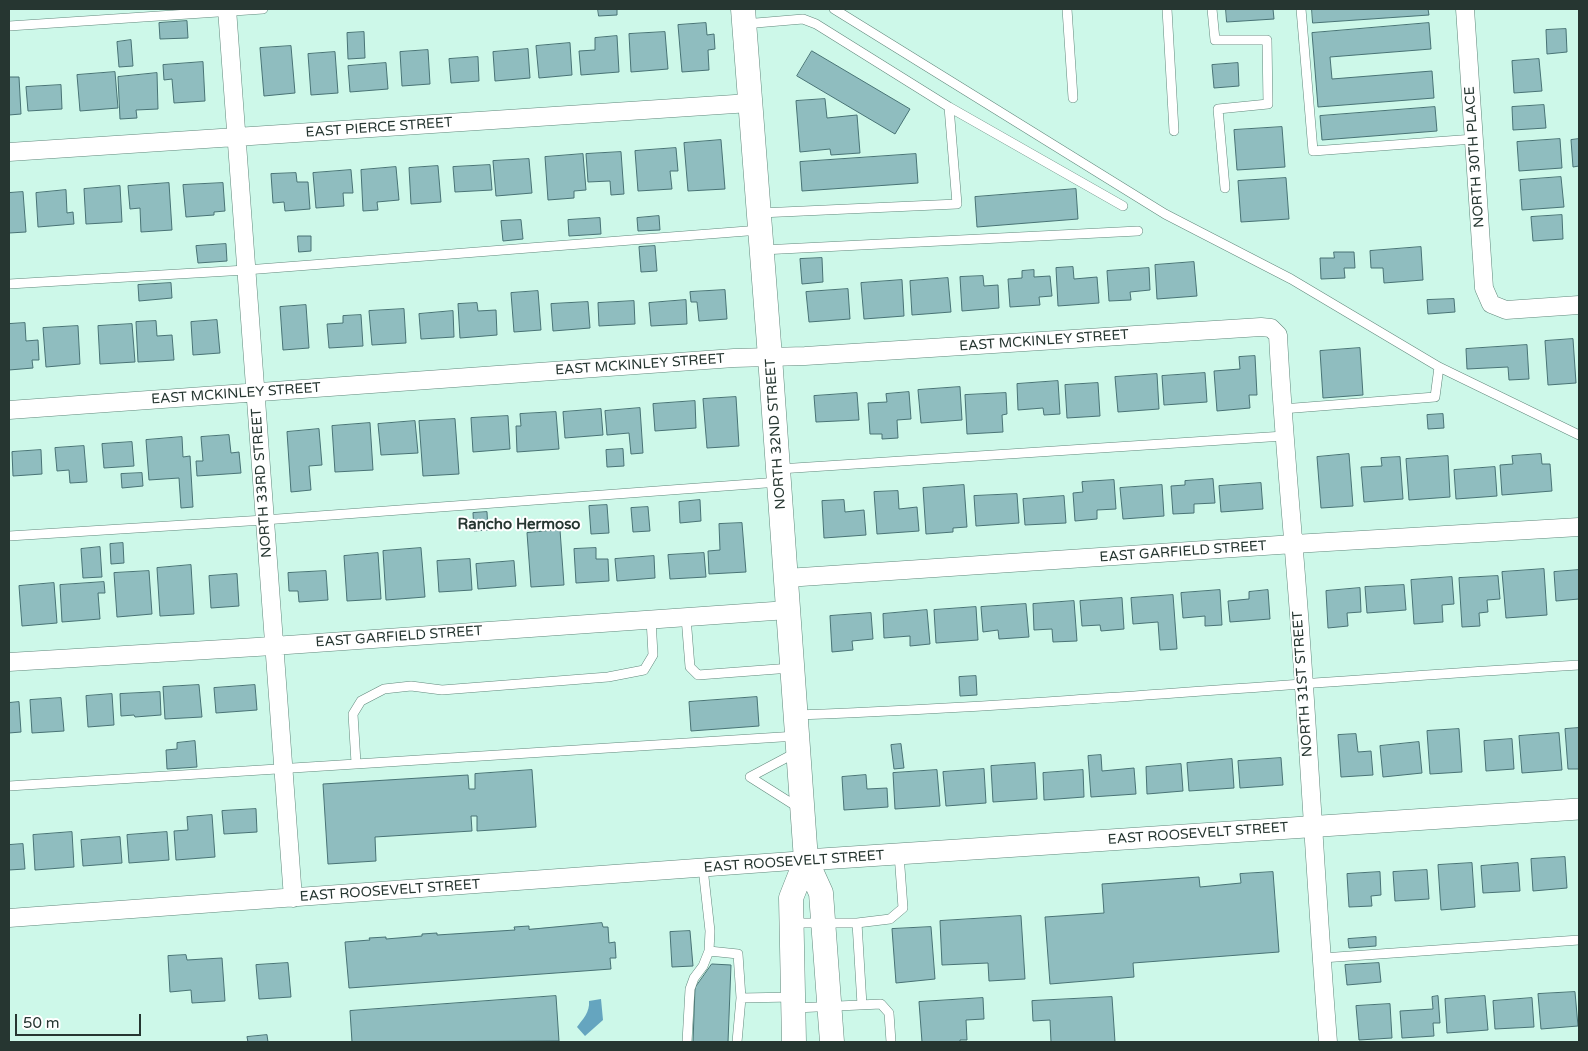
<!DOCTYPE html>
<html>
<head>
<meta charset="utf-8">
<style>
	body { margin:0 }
	#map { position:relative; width:1588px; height:1051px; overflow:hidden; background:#cdf8e9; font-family:"Varela Round",sans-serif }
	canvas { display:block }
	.frame { position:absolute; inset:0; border:10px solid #263631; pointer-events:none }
	.scale { position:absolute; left:15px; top:1014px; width:126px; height:22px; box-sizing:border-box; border:2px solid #263631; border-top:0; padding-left:6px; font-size:15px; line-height:18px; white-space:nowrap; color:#263631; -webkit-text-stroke:4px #fff; paint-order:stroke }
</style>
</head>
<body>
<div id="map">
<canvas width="1588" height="1051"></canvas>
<div class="frame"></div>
<div class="scale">50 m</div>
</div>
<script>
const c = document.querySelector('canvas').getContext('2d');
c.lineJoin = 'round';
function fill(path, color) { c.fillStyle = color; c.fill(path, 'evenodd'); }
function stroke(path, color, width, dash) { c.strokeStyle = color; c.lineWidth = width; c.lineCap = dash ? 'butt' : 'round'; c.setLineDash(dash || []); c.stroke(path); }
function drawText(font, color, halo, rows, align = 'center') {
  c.font = font + ' "Varela Round",sans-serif'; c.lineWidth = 4; c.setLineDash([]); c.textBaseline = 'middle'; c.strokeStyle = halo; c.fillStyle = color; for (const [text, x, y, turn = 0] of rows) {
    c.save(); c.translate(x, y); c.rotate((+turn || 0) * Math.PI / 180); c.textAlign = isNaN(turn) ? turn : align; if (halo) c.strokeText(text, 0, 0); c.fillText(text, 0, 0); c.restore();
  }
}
const water = new Path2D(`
	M601,999L603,1020L585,1036L577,1027C583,1019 590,1012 589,1001Z`);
const building = new Path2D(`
	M598,9H617V15L599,16Z
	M1226,9H1273L1274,19L1227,22Z
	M1312,9H1428L1429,15L1313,23Z
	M187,21L188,38L160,39L159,23Z
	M706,23L707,35L714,34L715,49L708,50L709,70L682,72L678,25Z
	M1429,23L1431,49L1330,57L1332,79L1432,71L1434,98L1318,107L1312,33Z
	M1566,29L1567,52L1547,54L1546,30Z
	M364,32L365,58L348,59L347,33Z
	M665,32L668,69L631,72L629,34Z
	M617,36L619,72L581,75L579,51L595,50V38Z
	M131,40L133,66L119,67L117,42Z
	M570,43L572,75L539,78L536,46Z
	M291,46L295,93L264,96L260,48Z
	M528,49L530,78L495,81L493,52Z
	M428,50L430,84L402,86L400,52Z
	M812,51L910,109L895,134L797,76Z
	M335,52L338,93L311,95L308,54Z
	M478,57L479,81L451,83L449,59Z
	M1539,59L1542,91L1514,93L1512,61Z
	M203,62L205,101L174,103L172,79L164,80L163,65Z
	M386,63L388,89L350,92L348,66Z
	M1238,63L1239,86L1214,88L1212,65Z
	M115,72L118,108L80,111L77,75Z
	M157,73L158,109L136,110L137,118L120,119L118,77Z
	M9,77H19L21,114L9,115Z
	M61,85L62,109L28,111L26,87Z
	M825,99L827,118L857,115L860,153L831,155L830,149L800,152L796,101Z
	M1544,105L1546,128L1513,130L1512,107Z
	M1435,107L1437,131L1322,140L1320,116Z
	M1282,127L1285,167L1237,170L1234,130Z
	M1560,139L1562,168L1519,171L1517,142Z
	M1579,139V166L1573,167L1571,140Z
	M721,140L725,189L688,191L684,143Z
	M676,148L678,171H670L672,189L638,191L635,151Z
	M621,152L624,194L611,195L610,181L588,182L586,154Z
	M583,154L586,190L574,191V198L548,200L545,157Z
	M916,154L918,183L802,191L800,162Z
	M529,159L532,193L496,196L493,161Z
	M490,165L492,190L455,192L453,167Z
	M438,166L441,202L411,204L409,168Z
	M396,167L399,200L377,202L378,210L363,211L361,170Z
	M351,170L353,193H343L344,206L316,208L313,173Z
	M296,173L297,182H308L310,209L285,211L284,202L273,203L271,174Z
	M1561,177L1564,207L1522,210L1520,180Z
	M1286,178L1289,219L1241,222L1238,181Z
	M169,183L172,230L141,232L140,208L130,209L128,186Z
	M223,183L225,211L214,212V215L186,217L183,185Z
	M120,186L122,222L86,224L84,189Z
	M1076,189L1078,219L977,227L975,197Z
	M66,190L67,213L73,212L74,224L38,227L36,193Z
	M23,192L26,232L9,233V193Z
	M1562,215L1563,239L1533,241L1531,217Z
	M659,216L660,230L638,231L637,218Z
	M600,218L601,234L569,236L568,220Z
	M521,220L523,239L503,241L501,221Z
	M298,236H311V251L299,252Z
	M226,244L227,261L198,263L196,246Z
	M655,246L657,271L641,272L639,247Z
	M1421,247L1423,280L1384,283L1383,268H1371L1370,251Z
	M1334,252H1354L1355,268H1344L1345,278L1321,279L1320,258H1334Z
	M822,258L823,282L802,284L800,259Z
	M1194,262L1197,296L1157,299L1155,265Z
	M1073,267L1074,279L1097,277L1099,303L1058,306L1056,268Z
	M1149,268L1150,290L1130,292L1131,300L1109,301L1107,271Z
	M1034,270V277L1050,276L1052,296L1039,297L1040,305L1010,307L1008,279L1022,278V271Z
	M983,276L984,286L998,285L999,308L962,311L960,277Z
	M948,278L951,312L912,315L910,281Z
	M902,280L904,316L864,319L861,283Z
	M171,283L172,298L139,301L138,285Z
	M848,289L850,319L809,322L806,292Z
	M725,290L727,319L699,321L697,302H691L690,292Z
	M538,291L541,330L514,332L511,293Z
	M1454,299L1455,312L1428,314L1427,300Z
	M686,300L687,324L651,326L649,303Z
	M634,301L635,324L599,326L598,303Z
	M588,302L590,328L553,331L551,304Z
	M477,303L478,311L496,310L497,335L460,338L458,304Z
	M306,305L309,348L283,350L280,307Z
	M404,309L406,343L372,345L369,311Z
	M453,311L454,337L421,339L419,314Z
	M361,315L363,346L329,348L327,324L343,323V316Z
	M217,320L220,353L193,355L191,322Z
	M156,321L157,336L172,335L174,360L138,362L136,322Z
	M25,323L26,341L38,340L39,360H32L33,368L9,370V324Z
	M132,324L135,362L100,364L98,326Z
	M78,326L80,364L46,367L43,328Z
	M1573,339L1576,383L1548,385L1545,341Z
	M1527,345L1529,379L1509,380L1508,367L1467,369L1466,349Z
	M1360,348L1363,395L1323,398L1320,351Z
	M1255,356L1257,395H1249L1250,408L1217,411L1214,371L1240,369L1239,357Z
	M1205,373L1207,402L1164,405L1162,376Z
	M1157,374L1159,409L1118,412L1115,377Z
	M1058,381L1060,414L1044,415L1043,408L1018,410L1017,384Z
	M1098,383L1100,416L1067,418L1065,385Z
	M960,387L962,420L921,423L918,390Z
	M909,392L911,419L897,420L898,438L882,439V434H870L868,403L887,402L886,394Z
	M857,393L859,420L816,422L814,396Z
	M1006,393L1007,414L1002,415L1003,432L967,434L965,395Z
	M736,397L739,446L707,448L703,399Z
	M695,401L696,428L655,431L653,404Z
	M640,408L643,453L631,454L629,433L607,435L605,411Z
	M601,409L603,435L565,438L563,412Z
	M556,412L559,449L517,452L516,426H521L520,414Z
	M1443,414L1444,428L1428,429L1427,415Z
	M508,416L510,449L473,452L471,418Z
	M455,419L459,474L423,476L419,421Z
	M415,421L418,453L381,455L378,424Z
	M370,423L373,470L335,472L332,426Z
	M319,429L322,465L309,466L311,490L291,492L287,432Z
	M229,435L231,453L239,452L241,473L197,476L196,461H203L201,437Z
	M182,437L183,457L190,456L193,507L181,508L179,478L149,480L146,440Z
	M132,442L134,466L104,468L102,444Z
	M84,446L87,482L70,483L69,470L57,471L55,448Z
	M623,449L624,466L607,467L606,450Z
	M41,450L42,474L13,476L12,452Z
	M1349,454L1353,506L1321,508L1317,457Z
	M1541,454L1542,464H1550L1552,491L1502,495L1500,465L1513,464L1512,456Z
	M1448,456L1450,497L1409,500L1406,459Z
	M1400,457L1403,499L1364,502L1361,467L1382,466L1381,458Z
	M1495,467L1497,496L1456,499L1454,470Z
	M142,473L143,486L122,488L121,474Z
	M1213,479L1215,503L1194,504V513L1173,514L1171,486L1185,485V481Z
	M1114,480L1116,509L1097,510V519L1075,521L1073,493L1083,492L1082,482Z
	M1261,483L1263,509L1221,512L1219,486Z
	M964,485L967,527L953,528V532L926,534L923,488Z
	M1162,485L1164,516L1123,519L1120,488Z
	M898,491L899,509L917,507L919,531L877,534L874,492Z
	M1017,494L1019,523L976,526L974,496Z
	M1064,496L1066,523L1025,525L1023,499Z
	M700,500L701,521L680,523L679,502Z
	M844,500L845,512L864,510L866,535L824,538L822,501Z
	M607,505L609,533L591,534L589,506Z
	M648,507L650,531L633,532L631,508Z
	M487,512L488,530L474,531L473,513Z
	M742,523L746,572L709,574L708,551L720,550L719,524Z
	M560,530L564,585L531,587L527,533Z
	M123,543L124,563L111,564L110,544Z
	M100,547L102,577L83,578L81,549Z
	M421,548L425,597L386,600L383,551Z
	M596,548V559H608L609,581L576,583L574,549Z
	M378,553L381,599L347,601L344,556Z
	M704,553L706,577L670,579L668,555Z
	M654,556L655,578L617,581L615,559Z
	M470,559L472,590L439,592L437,561Z
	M514,561L516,586L478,589L476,564Z
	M191,565L194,614L160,616L157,568Z
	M1544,569L1547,615L1506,618L1502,572Z
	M1579,570V599L1556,601L1554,572Z
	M149,571L152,614L117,617L114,573Z
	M326,571L328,600L299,602L298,591H289L288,573Z
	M237,574L239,606L211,608L209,576Z
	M1498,576L1500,599L1487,600L1488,612L1479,613L1480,626L1462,627L1459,578Z
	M1452,577L1454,604L1442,605L1443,622L1414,624L1411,580Z
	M104,582L105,593H98L100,619L62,622L60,585Z
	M54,583L57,623L22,626L19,586Z
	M1404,585L1406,610L1367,613L1365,587Z
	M1360,588L1361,612L1347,613L1348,626L1328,628L1326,591Z
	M1220,590L1222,625L1205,626V616L1183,618L1181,593Z
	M1268,590L1270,619L1230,622L1228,601L1249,599V592Z
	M1173,595L1177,649L1160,650L1158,622L1133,624L1131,598Z
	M1122,598L1124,629L1101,631L1100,625L1082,626L1080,601Z
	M1074,601L1077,641L1053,642L1052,629L1034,630L1033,604Z
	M1026,604L1029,637L999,639L998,630L983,632L981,607Z
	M976,607L978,640L936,643L934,610Z
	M927,610L930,644L910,646V636L884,638L883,614Z
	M871,613L873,639L852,641L853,650L832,652L830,616Z
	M976,676L977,695L960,696L959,677Z
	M199,685L202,717L165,719L163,687Z
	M255,685L257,710L216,713L214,688Z
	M160,692L161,715L135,717L134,715L121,716L120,694Z
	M112,694L114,725L88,727L86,696Z
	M757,697L759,726L691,731L689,702Z
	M61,698L64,731L32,733L30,700Z
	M19,702L21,732L9,733V703Z
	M1579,728V769H1568L1565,729Z
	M1459,729L1462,772L1430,774L1427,731Z
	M1559,733L1562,770L1522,773L1519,736Z
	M1356,734L1358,752L1371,751L1373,775L1341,777L1338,735Z
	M1512,739L1514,769L1486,771L1484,741Z
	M195,741L197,767L167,769L166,750L177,749V743Z
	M1419,742L1422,773L1383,777L1380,746Z
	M901,744L904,768L894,769L891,745Z
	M1101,755L1102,771L1134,768L1136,794L1091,797L1088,756Z
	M1281,758L1283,785L1240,788L1238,761Z
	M1232,759L1234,788L1189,791L1187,763Z
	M1035,763L1037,799L993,802L991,766Z
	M1181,764L1183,791L1147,794L1146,767Z
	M984,769L986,803L946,806L943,772Z
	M532,770L536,827L477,831V816H471L472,831L375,837L376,861L328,864L323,784L468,775L469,789H475V774Z
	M937,770L940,806L895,809L893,773Z
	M1083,770L1084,797L1044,800L1043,773Z
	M866,775L867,789L887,788L888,807L844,810L842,777Z
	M256,809L257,832L224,834L222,811Z
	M212,815L215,857L176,860L174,831L188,830L187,817Z
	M72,832L74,867L35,870L33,835Z
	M167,832L169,860L129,863L127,835Z
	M120,837L122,863L83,866L81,840Z
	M23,844L25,869L9,870V845Z
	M1565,857L1567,888L1533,891L1531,859Z
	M1472,863L1475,907L1441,910L1438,865Z
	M1518,863L1520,891L1483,893L1481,866Z
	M1427,870L1429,899L1395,901L1393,872Z
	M1273,872L1279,952L1133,963L1134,977L1050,984L1045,917L1104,913L1102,884L1199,877L1200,887L1241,883L1240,874Z
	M1380,872L1381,895L1371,896L1372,906L1349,907L1347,874Z
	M1021,916L1025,979L989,981L988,963L942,965L940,921Z
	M602,923L603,927H608L609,943L615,942L616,958H610L611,969L349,988L345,942L370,940L369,938L386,937V939L422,936V934L437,933V935L515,930L514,927L529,926V929Z
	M931,927L935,979L896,983L892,929Z
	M690,931L693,966L672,967L670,932Z
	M1376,937V946L1349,948L1348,939Z
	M186,955L187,960L222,958L225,1001L192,1003L191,990L170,992L168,956Z
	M288,963L291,997L259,999L256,965Z
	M1379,963L1381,982L1347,985L1345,965Z
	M712,964L731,965L728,1042H693L695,988Z
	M1575,992L1578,1026L1541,1029L1538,994Z
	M556,996L559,1041L352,1042L350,1011Z
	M1438,996L1440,1023H1433L1434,1036L1402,1038L1400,1011L1433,1009L1432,997Z
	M1485,996L1488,1030L1447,1033L1445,999Z
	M1112,997L1115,1042H1051L1050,1020L1033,1021L1032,1001Z
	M983,998L984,1019L966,1020L967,1040H960V1042H922L919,1002Z
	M1532,998L1534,1027L1495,1029L1493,1001Z
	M1390,1004L1392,1038L1359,1040L1356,1006Z
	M267,1035L268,1042H248L247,1037Z`);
const service = new Path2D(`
	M834,9L1165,214L1291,279L1439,367L1579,435
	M1067,9L1073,98
	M1167,9L1174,131
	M1212,9L1215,40H1267L1268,104L1218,109L1225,188
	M1301,9L1313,151L1474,139
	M744,24L803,19L816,24L949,107L957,204L760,213
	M9,26L263,9
	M949,107L1123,206
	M762,250L1138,231
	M9,284L246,270L760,230
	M1282,409L1435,397L1439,367
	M779,469L1284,436
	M9,536L264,520L779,482
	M686,617L690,667L698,675L791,668
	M796,715C1058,705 1318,681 1579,665
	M797,752L750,777L799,808
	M356,763L353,714L361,701L384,689L411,686L442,690L608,677L644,670L653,655L651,619
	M9,786L797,736
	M792,923H857L890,919L903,908L899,854
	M857,923L862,1005
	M709,951L738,954L741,998
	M1322,958L1579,940
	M795,1008L881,1004L889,1013L891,1042
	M687,1042L690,989L694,978L703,966L709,951L710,931L703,868
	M737,1042L741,998L793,997`);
const minor = new Path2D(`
	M227,9L293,898
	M1465,9L1484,288L1491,304L1506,310L1579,305
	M9,152L750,103
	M9,410L734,358L805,356L1261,327L1271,328L1278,335C1283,433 1293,530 1300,628C1310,766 1317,904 1328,1042
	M786,578L1294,544L1579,527
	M9,662L273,646L788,610
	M9,918L806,860`);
const tertiary = new Path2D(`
	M806,860L1579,809`);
const secondary = new Path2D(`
	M743,9L770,357L806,860L821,893L832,1042
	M794,1042L791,898L806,860`);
const streetNames = [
	["EAST PIERCE STREET",379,128,-4],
	["NORTH 30TH PLACE",1475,157,-94],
	["EAST MCKINLEY STREET",1044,341,-4],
	["EAST MCKINLEY STREET",640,365,-4],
	["EAST MCKINLEY STREET",236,394,-4],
	["NORTH 32ND STREET",776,434,-94],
	["NORTH 33RD STREET",262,483,-94],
	["EAST GARFIELD STREET",1183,552,-4],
	["EAST GARFIELD STREET",399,637,-4],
	["NORTH 31ST STREET",1303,684,-94],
	["EAST ROOSEVELT STREET",1198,834,-4],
	["EAST ROOSEVELT STREET",794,862,-4],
	["EAST ROOSEVELT STREET",390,891,-4]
];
const neighbourhoodNames = [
	["Rancho Hermoso",519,525]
];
fill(water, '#65a5bf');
fill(building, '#8fbdbf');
stroke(building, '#487375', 1);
stroke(service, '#61887c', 10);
stroke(minor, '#61887c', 19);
stroke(tertiary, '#61887c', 22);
stroke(secondary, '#61887c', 25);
stroke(service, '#fff', 9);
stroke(minor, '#fff', 18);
stroke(tertiary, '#fff', 21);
stroke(secondary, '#fff', 24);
drawText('14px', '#263631', '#fff', streetNames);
drawText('bold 15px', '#263631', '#fff', neighbourhoodNames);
</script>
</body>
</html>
